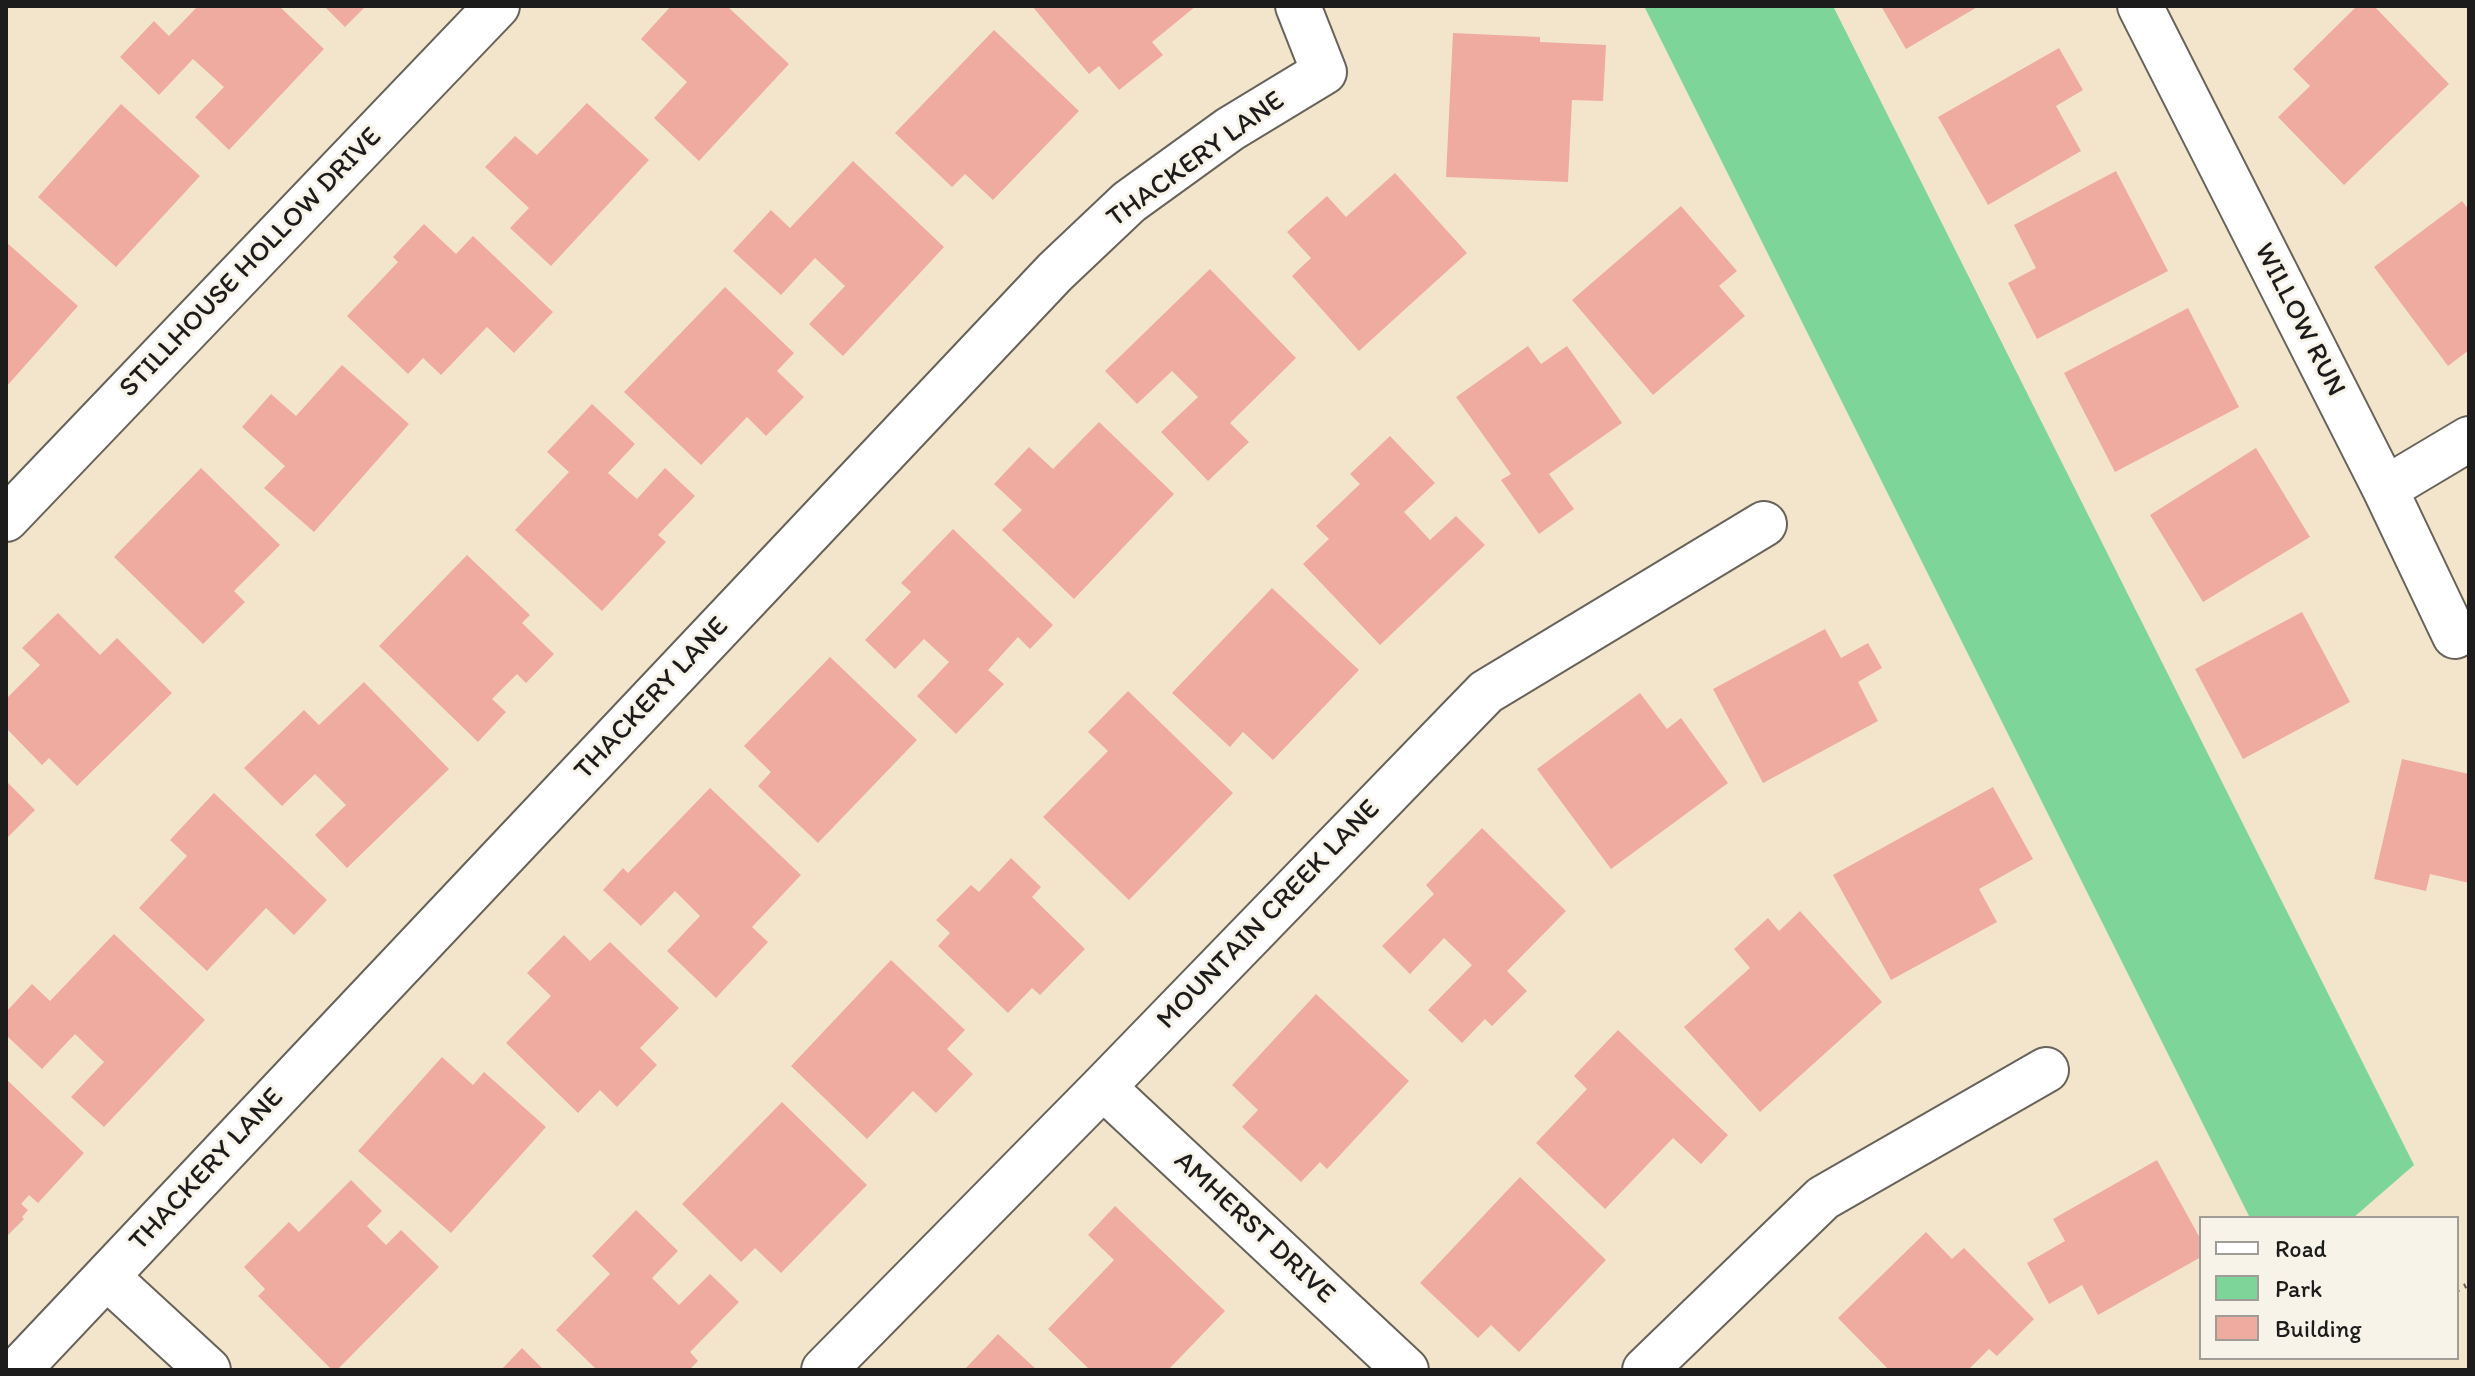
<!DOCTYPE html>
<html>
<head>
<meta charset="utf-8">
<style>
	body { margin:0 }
	#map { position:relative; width:2475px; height:1376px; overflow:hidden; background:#f2e5cc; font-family:Itim,sans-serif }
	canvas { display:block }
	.frame { position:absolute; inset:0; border:8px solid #1c1c1c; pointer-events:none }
	.legend { position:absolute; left:2199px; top:1216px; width:260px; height:144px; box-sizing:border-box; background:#f7f3e8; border:2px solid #9f9d96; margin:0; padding:10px 14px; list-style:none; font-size:24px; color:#1c1c1c }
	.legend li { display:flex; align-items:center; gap:16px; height:40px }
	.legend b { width:40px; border:2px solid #9f9d96 }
</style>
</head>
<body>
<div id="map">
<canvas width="2475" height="1376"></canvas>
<div class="frame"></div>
<ul class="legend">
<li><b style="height:10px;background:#fff"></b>Road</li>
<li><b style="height:22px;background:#7dd59a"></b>Park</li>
<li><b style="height:22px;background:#f0aba0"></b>Building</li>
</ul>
</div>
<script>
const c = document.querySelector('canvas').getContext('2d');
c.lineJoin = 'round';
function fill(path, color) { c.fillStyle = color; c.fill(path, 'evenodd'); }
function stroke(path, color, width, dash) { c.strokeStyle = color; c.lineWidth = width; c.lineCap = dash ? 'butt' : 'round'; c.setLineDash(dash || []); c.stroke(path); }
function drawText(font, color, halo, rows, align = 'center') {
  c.font = font + ' Itim,sans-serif'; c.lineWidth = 6; c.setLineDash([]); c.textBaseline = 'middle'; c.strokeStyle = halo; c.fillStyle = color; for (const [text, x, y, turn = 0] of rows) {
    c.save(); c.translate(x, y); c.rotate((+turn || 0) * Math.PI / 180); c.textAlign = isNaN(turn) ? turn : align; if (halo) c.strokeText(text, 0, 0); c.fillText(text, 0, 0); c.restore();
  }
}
const green = new Path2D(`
	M1644,6H1833L2414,1165L2353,1218H2250Z`);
const building = new Path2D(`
	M198,6H279L324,49L229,150L195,117L224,87L193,59L159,95L120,57L154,21L169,36Z
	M324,6H366L345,27Z
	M671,6H727L789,64L699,161L654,118L687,82L641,39Z
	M1032,6H1196L1152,42L1163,55L1119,90L1099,66L1089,74Z
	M1881,6H1979L1906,49Z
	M2357,6H2374L2449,84L2344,185L2278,117L2310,86L2293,69Z
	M994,30L1079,111L993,200L965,174L952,187L895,133Z
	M1453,33L1540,37V42L1606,45L1603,101L1572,100L1568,182L1446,177Z
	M2059,48L2083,90L2056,106L2081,151L1988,205L1938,117Z
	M587,103L649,160L551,266L510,228L529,208L485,167L515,136L537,155Z
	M121,104L200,176L116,267L38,197Z
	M853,161L944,247L843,356L809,324L845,286L815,258L781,295L733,251L771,210L790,228Z
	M2116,171L2168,271L2037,339L2008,283L2036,268L2014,225Z
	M1395,173L1467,253L1359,351L1292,276L1311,258L1287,232L1327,196L1346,217Z
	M2462,201L2469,210V350L2448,366L2374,267Z
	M1681,206L1737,271L1719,286L1745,316L1653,395L1572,300Z
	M424,224L456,254L473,236L553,312L514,353L487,327L441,375L423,358L408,374L347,316L398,262L393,257Z
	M6,242L78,306L6,387Z
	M1210,269L1296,358L1230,423L1249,442L1208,481L1161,432L1198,397L1172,371L1137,404L1105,371Z
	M725,287L794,353L777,371L804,397L766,436L747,417L701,465L624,392Z
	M2188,308L2239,407L2115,472L2064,373Z
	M1528,346L1541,364L1567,346L1622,423L1549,474L1574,509L1539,534L1501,480L1511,474L1456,397Z
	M342,365L409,424L314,532L264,488L285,466L242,427L271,394L296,416Z
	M592,404L635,444L608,473L637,499L665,468L695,496L658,535L666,542L602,611L515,530L569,472L547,452Z
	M1099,422L1174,494L1074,599L1002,530L1022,510L994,484L1029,447L1053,469Z
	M1390,436L1435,483L1404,512L1430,540L1456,516L1485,545L1380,645L1303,564L1329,539L1316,526L1360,484L1350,474Z
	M2256,448L2310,537L2203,602L2150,515Z
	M201,468L280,545L234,591L245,602L203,644L114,557Z
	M953,529L1053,625L1030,649L1018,637L988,670L1004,684L956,734L917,696L949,662L924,639L895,669L865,640L911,592L901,583Z
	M467,555L530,615L522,623L554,654L526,683L517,674L492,699L506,712L478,742L379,646Z
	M1272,588L1359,670L1273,760L1243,732L1230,747L1172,693Z
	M2302,612L2350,702L2243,759L2195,669Z
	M58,613L100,655L117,638L172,693L77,786L49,758L42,765L6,728V699L40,665L22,648Z
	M1825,629L1841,658L1868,643L1882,668L1858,682L1878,721L1763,783L1713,689Z
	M830,657L917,740L818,843L758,786L771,772L744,746Z
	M364,682L449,769L347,868L315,835L346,805L315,774L282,806L244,768L304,710L319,725Z
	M1128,691L1233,793L1129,900L1043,817L1108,751L1088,732Z
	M1640,693L1667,729L1681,718L1728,783L1611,869L1537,769Z
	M2402,759L2469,774V883L2430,874L2426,891L2374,879Z
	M6,781L35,810L6,839Z
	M1993,787L2033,859L1979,889L1997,922L1891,980L1833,875Z
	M710,788L801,875L752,927L768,942L716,998L667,951L700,916L675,891L641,926L603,890L623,868L628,873Z
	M214,793L327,900L294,935L266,908L207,971L139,908L187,856L170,840Z
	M1482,828L1566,911L1507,971L1527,991L1492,1026L1485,1019L1462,1043L1428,1010L1472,965L1444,938L1410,974L1382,946L1434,894L1426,885Z
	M1011,858L1041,887L1032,897L1085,949L1040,995L1032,988L1008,1013L938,946L950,933L936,920L971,885L979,892Z
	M1800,911L1882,1002L1760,1112L1684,1027L1750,968L1734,949L1768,918L1779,931Z
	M114,934L205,1020L104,1127L71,1097L104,1062L75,1034L42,1069L6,1035V1012L32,984L50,1001Z
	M564,935L590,961L610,942L679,1008L640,1048L657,1065L617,1107L600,1090L578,1113L506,1043L551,996L527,973Z
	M891,960L965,1030L947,1049L973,1074L936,1113L913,1091L867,1139L791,1066Z
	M1316,994L1409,1081L1327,1169L1320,1162L1301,1182L1242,1127L1258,1110L1232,1085Z
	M1618,1030L1728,1135L1701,1164L1673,1138L1605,1209L1536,1143L1587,1089L1574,1076Z
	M442,1057L473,1085L484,1072L546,1127L451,1233L358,1151Z
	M6,1079L84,1153L38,1203L29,1195L21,1204L28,1210L22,1217L24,1219L6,1237Z
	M782,1102L867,1185L781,1273L755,1248L741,1262L682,1204Z
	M2157,1160L2201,1240V1257L2098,1315L2082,1285L2049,1304L2027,1263L2065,1241L2053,1219Z
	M1520,1177L1606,1260L1519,1352L1491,1325L1478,1338L1420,1283Z
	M351,1180L382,1211L367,1226L386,1245L401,1230L439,1267L337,1370H332L258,1296L265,1289L244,1267L289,1222L299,1232Z
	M1115,1206L1225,1311L1168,1370H1090L1048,1329L1114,1260L1088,1235Z
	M636,1210L678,1251L652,1278L679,1305L710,1274L739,1302L690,1352L698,1361L689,1370H597L556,1330L610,1274L592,1256Z
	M1926,1232L1952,1259L1964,1248L2034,1319L1997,1356L1989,1349L1968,1370H1889L1838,1318Z
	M998,1334L1037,1370H964Z
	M522,1348L544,1370H501Z`);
const path = new Path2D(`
	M2457,1290L2469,1284`);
const minor = new Path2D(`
	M2140,6L2385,489L2455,636
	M2385,489L2469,439
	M6,519L497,6
	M1103,1087L1406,1370
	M107,1277L208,1370
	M18,1370L1055,272L1129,202L1230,129L1324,72L1298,6
	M824,1370L1103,1087L1486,692L1764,524
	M1645,1370L1823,1198L2046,1070`);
const streetNames = [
	["THACKERY LANE",1196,160,-36],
	["STILLHOUSE HOLLOW DRIVE",251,263,-46],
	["WILLOW RUN",2299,320,63],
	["THACKERY LANE",652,699,-47],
	["MOUNTAIN CREEK LANE",1269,915,-46],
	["THACKERY LANE",207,1170,-47],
	["AMHERST DRIVE",1254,1228,43]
];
fill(green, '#7dd59a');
fill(building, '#f0aba0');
stroke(minor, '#67625a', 48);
stroke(path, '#67625a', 5, [2, 6]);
stroke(minor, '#fff', 44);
drawText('28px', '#1c1c1c', '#f7f3e8', streetNames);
</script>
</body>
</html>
